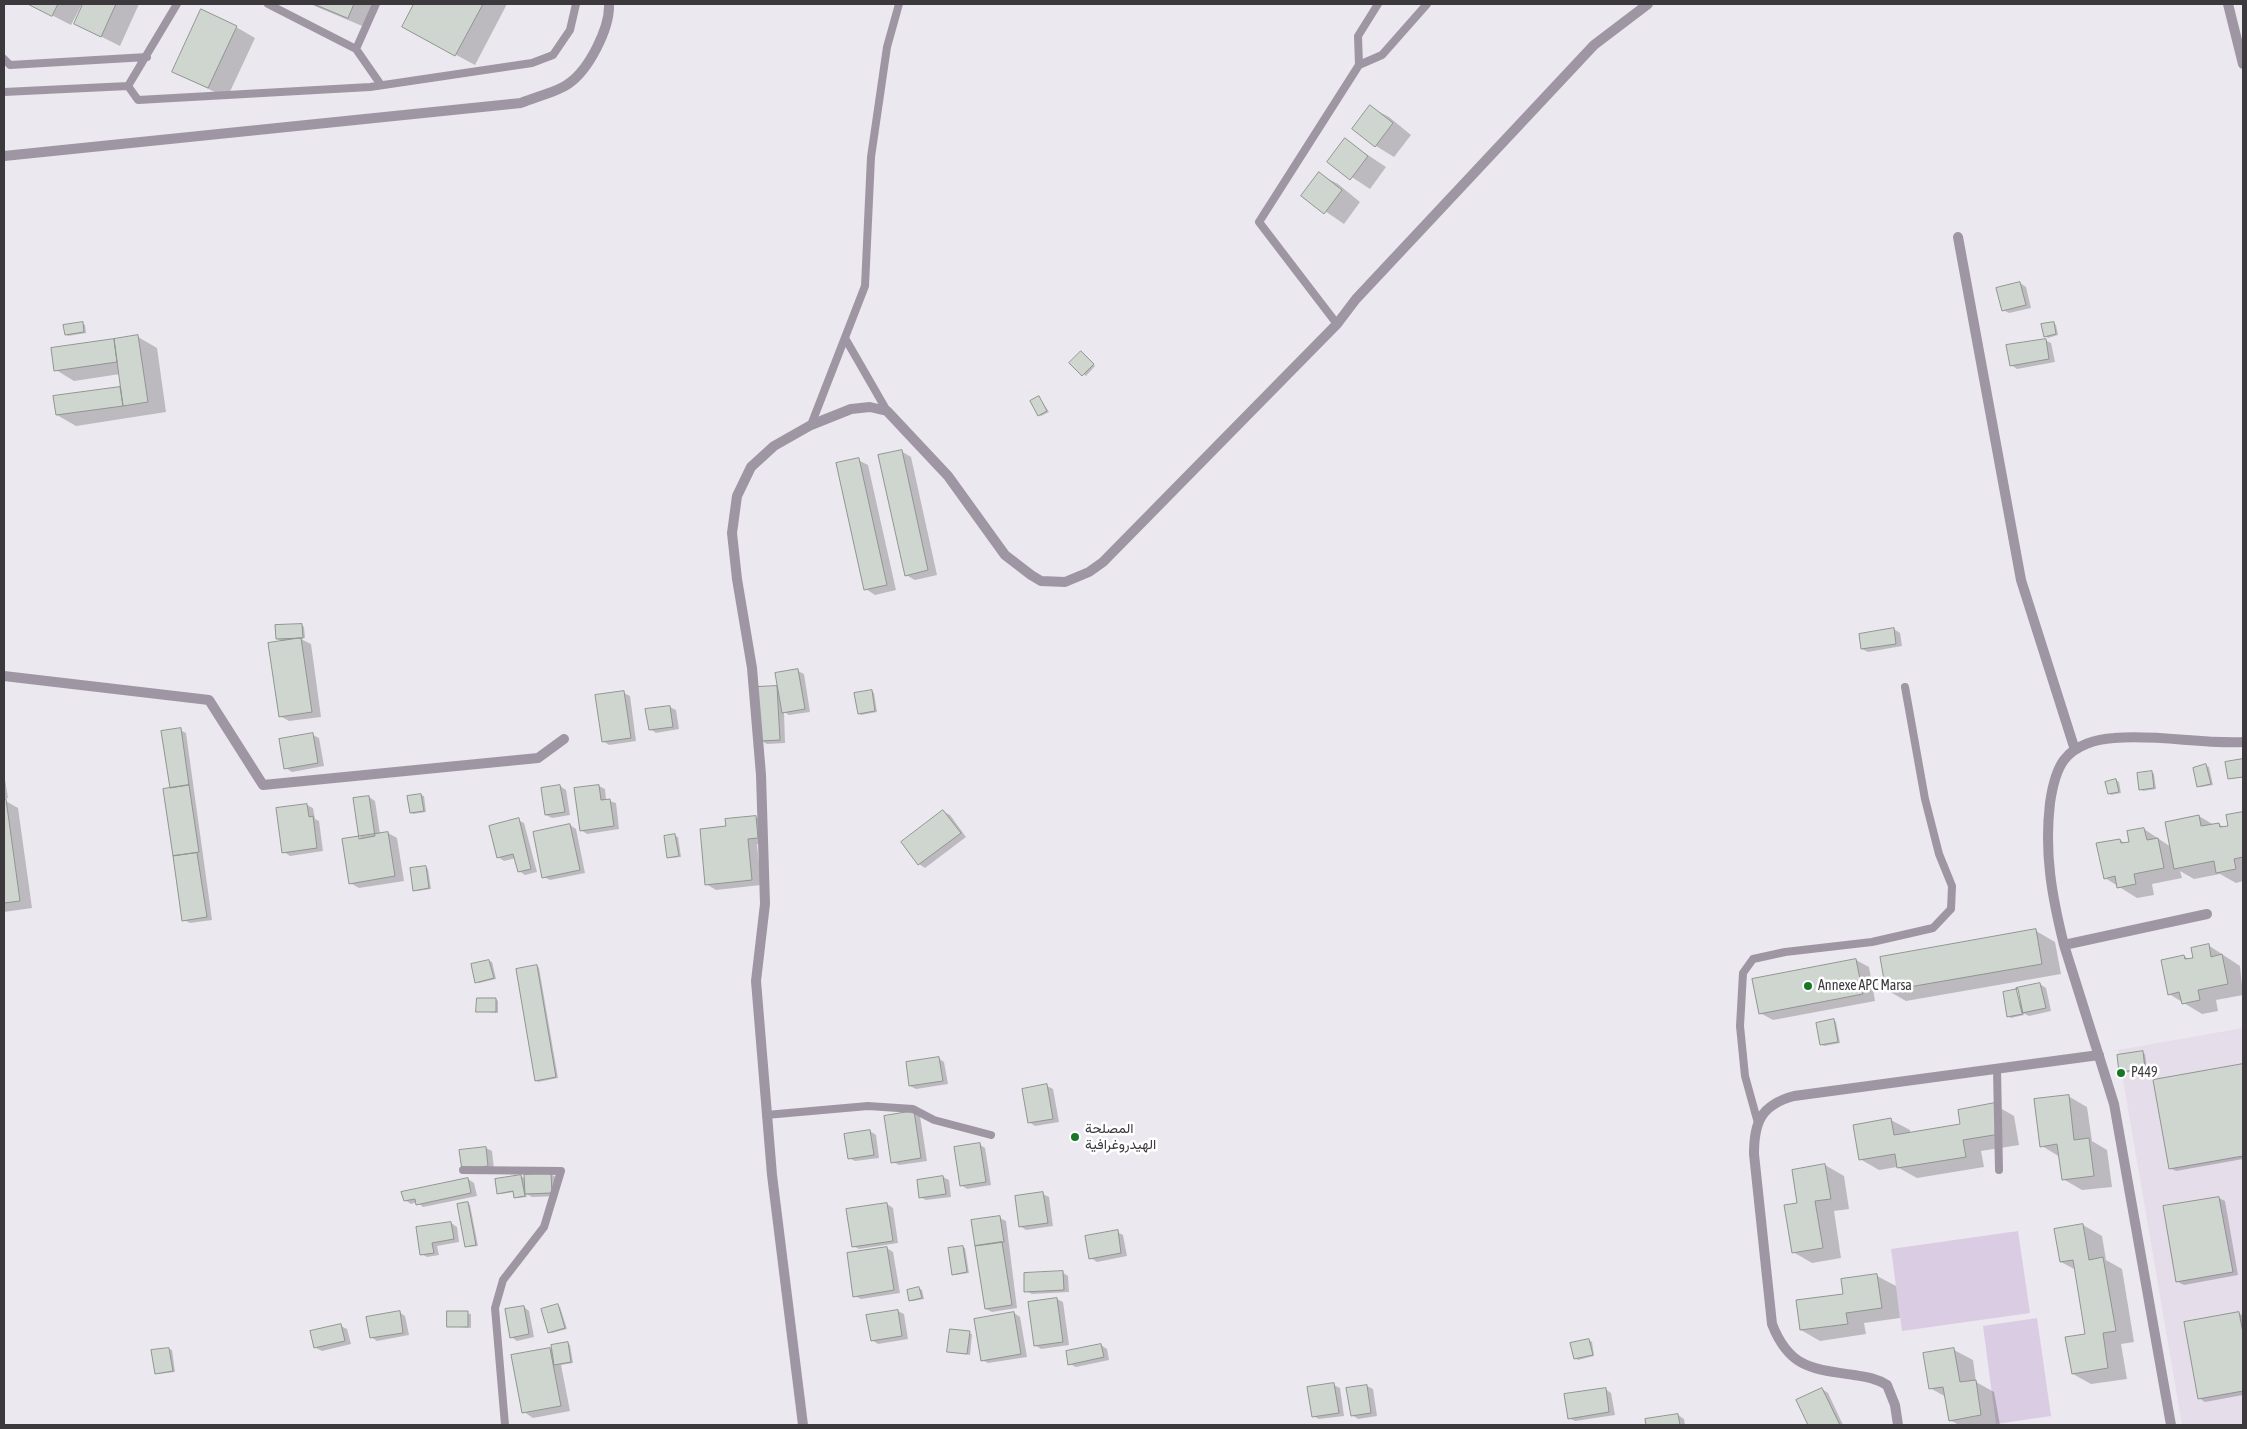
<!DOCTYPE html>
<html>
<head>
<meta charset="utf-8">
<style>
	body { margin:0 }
	#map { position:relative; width:2247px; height:1429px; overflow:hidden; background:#ece8ef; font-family:"Asap Condensed",sans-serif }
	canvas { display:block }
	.frame { position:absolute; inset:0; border:5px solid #3b393c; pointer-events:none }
</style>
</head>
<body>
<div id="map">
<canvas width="2247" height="1429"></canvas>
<div class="frame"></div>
</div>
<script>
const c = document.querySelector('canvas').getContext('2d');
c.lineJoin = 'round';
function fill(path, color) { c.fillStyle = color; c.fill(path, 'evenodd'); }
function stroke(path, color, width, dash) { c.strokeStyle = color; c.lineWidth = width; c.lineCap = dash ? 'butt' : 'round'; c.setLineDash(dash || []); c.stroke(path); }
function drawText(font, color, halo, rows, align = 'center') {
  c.font = font + ' "Asap Condensed",Vazirmatn,sans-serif'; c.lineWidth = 5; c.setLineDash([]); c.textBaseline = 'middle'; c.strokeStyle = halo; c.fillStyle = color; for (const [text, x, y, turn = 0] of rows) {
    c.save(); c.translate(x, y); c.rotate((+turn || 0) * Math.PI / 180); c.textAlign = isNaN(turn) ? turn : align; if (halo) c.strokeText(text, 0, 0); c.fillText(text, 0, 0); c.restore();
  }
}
const built = new Path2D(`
	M2243,1028V1425H2182L2118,1050Z`);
const green = new Path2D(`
	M2018,1231L2030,1313L1902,1331L1891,1249Z
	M2037,1318L2051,1416L1996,1424L1983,1326Z`);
const shadow = new Path2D(`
	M30,4H82L71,25Z
	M85,4H139L120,46L76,24Z
	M310,4H377L367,28Z
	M416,4H431L435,6L437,4H507L475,65L404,27Z
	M236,27L255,38L227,98L174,72Z
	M1370,107L1389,117L1411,135L1394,157L1376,146Z
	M1345,140L1386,167L1370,189L1329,162Z
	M1319,174L1338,184L1360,202L1344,224L1303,196Z
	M2020,283L2026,287L2031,308L2009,313L2003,310Z
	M82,323L85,325L86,333L68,336L66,334Z
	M2053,323L2056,325L2058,335L2048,338L2045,336Z
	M138,337L157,348L166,412L76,426L57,415L54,397L122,388L120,374L74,381L56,370L52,349Z
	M2045,340L2051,343L2055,362L2017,369L2011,365Z
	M1084,354L1095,366L1086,376L1071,363Z
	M1039,397L1049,412L1041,416L1039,415Z
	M901,451L911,457L937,575L915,580L906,575Z
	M858,460L868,465L896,590L875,595L866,589Z
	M302,625L304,627L305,638L301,639L311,644L321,717L289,721L280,716L283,642L277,639Z
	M1894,629L1900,633L1902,646L1868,652L1862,649Z
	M798,671L804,674L810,712L789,715L784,712L785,743L767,744L762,741L759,688L779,687Z
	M871,691L874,693L877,712L861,715L859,713Z
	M624,693L630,696L636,741L609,745L603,741Z
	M670,707L676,710L679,729L656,733L650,729Z
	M180,730L186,733L212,920L190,923L184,920L165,790L171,789Z
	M313,735L319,738L324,766L292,772L286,768Z
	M2243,761V778H2229L2226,763Z
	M2206,766L2209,767L2213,785L2201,787L2199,786Z
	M2151,772L2154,774L2156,789L2143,791L2141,789Z
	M4,773L8,798H4Z
	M2116,780L2119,782L2121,793L2111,795L2109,793Z
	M560,786L566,790L570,815L552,818L546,815Z
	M599,786L605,789L606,800L616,803L619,829L587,834L581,830Z
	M421,795L424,796L426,812L413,814L411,812Z
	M369,797L375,801L380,834L388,833L397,838L404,881L359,888L350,883Z
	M4,800L18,808L32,908L4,912Z
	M307,805L313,808L315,819L319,821L323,851L290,856L284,852Z
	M944,812L950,815L966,837L925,868L919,864L903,843Z
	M2243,813V881L2236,883L2220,874L2194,879L2180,871L2182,878L2152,884L2154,895L2137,898L2105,878L2120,840L2126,844L2130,843L2144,829L2171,847L2199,816L2214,825L2219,824L2225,828L2229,827L2227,816Z
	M756,817L765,823L767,843L757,844L761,885L716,890L706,884L727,827Z
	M518,820L524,823L537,872L525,875L519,871L516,858L504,861L498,857Z
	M570,825L576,829L585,873L550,880L544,877Z
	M675,836L678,837L681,857L671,858L668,857Z
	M425,867L428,869L431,889L417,891L414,890Z
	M2036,931L2055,942L2061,974L1906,1001L1887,990Z
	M2208,945L2240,966L2243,995L2216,1000L2218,1011L2202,1014L2169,994L2184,956L2190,960L2195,959Z
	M1856,960L1869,967L1875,1001L1773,1020L1760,1013Z
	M489,961L492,962L496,979L479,983L476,982L472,965Z
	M537,966L539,968L558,1078L538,1082L536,1080Z
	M2040,984L2046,988L2051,1011L2029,1016L2023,1013L2024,1015L2011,1018L2008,1016Z
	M496,999L498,1001V1013L478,1011Z
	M1834,1020L1836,1022L1840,1043L1824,1046L1821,1044Z
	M2142,1053L2145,1054L2147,1070L2123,1073L2121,1072Z
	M938,1058L944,1062L948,1084L916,1089L910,1086Z
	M2243,1066V1159L2176,1171L2170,1168L2155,1081Z
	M1047,1086L1053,1089L1059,1122L1035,1126L1029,1122Z
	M2068,1096L2087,1107L2092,1141L2107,1150L2112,1187L2082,1190L2063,1179L2060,1157L2042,1146Z
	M1995,1105L2014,1116L2019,1145L1981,1151L1984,1167L1917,1178L1897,1167L1879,1170L1860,1159L1891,1120L1910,1130V1134L1962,1125Z
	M914,1112L920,1116L927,1161L899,1165L893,1162Z
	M870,1131L876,1135L879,1158L855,1161L849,1158Z
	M979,1144L985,1148L991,1185L967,1189L961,1185Z
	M486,1148L492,1151L494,1169H463Z
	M1825,1165L1844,1176L1849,1209L1834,1211L1841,1258L1812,1263L1793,1252L1799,1204Z
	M551,1174L557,1178L558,1196L532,1197L526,1194L527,1197L518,1198L515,1197L514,1192L501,1194L498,1193L521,1176L525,1179Z
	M943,1177L949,1180L951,1197L926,1200L920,1197Z
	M468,1179L474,1183L477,1196L423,1207L417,1202L411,1204L405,1200Z
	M1043,1194L1049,1197L1053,1226L1026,1230L1020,1226Z
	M2219,1198L2225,1201L2238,1275L2184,1285L2178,1282L2164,1208Z
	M468,1203L470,1205L478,1246L468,1247L466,1246Z
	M887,1204L893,1208L898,1243L859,1249L853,1246Z
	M1000,1218L1006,1221L1017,1308L992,1312L986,1309Z
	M451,1223L457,1227L459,1242L437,1246L439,1255L427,1257L421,1254Z
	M2083,1225L2102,1236L2106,1260L2122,1269L2134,1342L2121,1344L2127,1379L2091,1384L2073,1374L2087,1335L2076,1270L2061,1262L2056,1230Z
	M1117,1232L1123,1235L1127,1256L1097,1262L1091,1258Z
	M962,1247L965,1248L969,1273L956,1275L953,1274Z
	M887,1248L893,1252L900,1293L861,1299L855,1296Z
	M1062,1272L1068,1276L1069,1292L1032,1294L1026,1291Z
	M1877,1276L1896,1286L1900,1318L1864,1323L1866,1334L1820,1341L1801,1330L1845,1295Z
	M919,1288L922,1290L924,1299L913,1301L911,1300Z
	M1057,1299L1063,1302L1069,1345L1041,1349L1035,1345Z
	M558,1306L560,1307L567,1329L552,1333L549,1332Z
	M524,1307L529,1311L534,1337L517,1341L511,1337Z
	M898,1311L904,1314L908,1339L878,1344L872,1340Z
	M399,1312L405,1316L409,1335L377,1341L371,1337Z
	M448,1312L471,1314V1328L448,1326Z
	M1014,1313L1020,1317L1027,1357L988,1363L982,1360Z
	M2239,1313L2243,1316V1395L2205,1402L2199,1398Z
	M341,1326L347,1329L351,1344L322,1351L316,1348Z
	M951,1330L972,1334L970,1355L951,1352Z
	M1589,1340L1592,1342L1594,1356L1578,1360L1575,1358Z
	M567,1343L570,1345L573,1363L561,1365L570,1411L533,1418L524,1412L550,1349L553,1351Z
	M1101,1345L1107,1349L1109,1360L1076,1367L1070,1364Z
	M169,1349L172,1350L175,1372L158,1374L156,1373Z
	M1954,1350L1973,1360L1976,1382L1994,1392L2000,1425H1959L1950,1420L1946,1397L1930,1388Z
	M1334,1385L1340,1388L1344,1416L1319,1419L1313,1416Z
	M1367,1386L1373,1389L1377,1416L1358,1419L1352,1415Z
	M1605,1389L1611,1393L1615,1415L1575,1421L1569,1418Z
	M1822,1389L1828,1393L1843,1425H1809L1798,1401Z
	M1678,1415L1684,1419L1685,1425H1648L1647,1420Z`);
const building = new Path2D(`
	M28,4H58L52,16Z
	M83,4H116L101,37L74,24Z
	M314,4H354L348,18Z
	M414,4H483L455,56L402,27Z
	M201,9L237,26L208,88L172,72Z
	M1370,105L1393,123L1375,147L1352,129Z
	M1345,138L1368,156L1350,180L1327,162Z
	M1319,172L1342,190L1324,214L1301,196Z
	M2020,282L2026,305L2002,311L1996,288Z
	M83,322L84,332L65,335L63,325Z
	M2054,322L2056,334L2044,337L2041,324Z
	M138,335L148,402L123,406L114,339Z
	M114,339L117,362L54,371L51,348Z
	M2046,339L2049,359L2010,366L2006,345Z
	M1081,351L1094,364L1082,376L1069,363Z
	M120,387L123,406L56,415L53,396Z
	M1039,396L1047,411L1038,416L1030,401Z
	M902,450L928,570L905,576L878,455Z
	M859,458L887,585L864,590L836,463Z
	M302,624L303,638L276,639L275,625Z
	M1894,628L1896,644L1861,649L1859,634Z
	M301,638L312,712L279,717L268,643Z
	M798,669L805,709L782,713L775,673Z
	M777,686L780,740L760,741L757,687Z
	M872,690L875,711L858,714L854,693Z
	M624,691L631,738L602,742L595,695Z
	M670,706L673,727L649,730L645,709Z
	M181,728L189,785L170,788L161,731Z
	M313,733L318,763L284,769L279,739Z
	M2243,759V777L2228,779L2225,762Z
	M2206,764L2211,784L2197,787L2193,768Z
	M2152,771L2154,788L2139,790L2137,773Z
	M2116,779L2119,792L2108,794L2105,782Z
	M189,785L199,852L173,856L163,789Z
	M560,785L565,812L545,815L541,788Z
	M599,785L601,800L610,799L614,826L580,831L574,788Z
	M421,794L424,811L410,813L407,796Z
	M369,796L375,836L359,839L353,798Z
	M6,799L20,901L4,903V800Z
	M307,804L309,817L313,816L317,848L282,853L276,808Z
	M943,810L961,833L918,865L901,842Z
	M2243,812V857L2234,859L2236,869L2216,873L2214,861L2174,869L2165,822L2199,815L2201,826L2219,823L2220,827L2228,826L2226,815Z
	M756,816L758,838L748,839L752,880L705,885L700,829L726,826L725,819Z
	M519,818L531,869L518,872L513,854L497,858L489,826Z
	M570,824L580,870L542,878L533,832Z
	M2144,828L2147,840L2158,838L2164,868L2134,874L2136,884L2117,888L2115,876L2104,879L2096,843L2120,839L2121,843L2129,842L2127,831Z
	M388,832L395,876L349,884L342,839Z
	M675,834L679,856L667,858L664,836Z
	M197,853L207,917L182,921L173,856Z
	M426,866L429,888L413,891L410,868Z
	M2036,929L2042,964L1886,991L1880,957Z
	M2209,944L2211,957L2222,954L2228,984L2198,990L2200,1000L2182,1004L2179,992L2168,995L2161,960L2184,955L2185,959L2193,958L2191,948Z
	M1856,959L1863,994L1759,1014L1752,979Z
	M489,960L494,978L475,983L471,964Z
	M537,965L556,1077L535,1081L516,969Z
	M2040,983L2046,1008L2022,1013L2016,988Z
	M2018,989L2023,1014L2007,1017L2003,992Z
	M477,998H496V1012H476Z
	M1834,1019L1838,1042L1820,1045L1816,1023Z
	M2143,1051L2145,1069L2119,1072L2117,1055Z
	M939,1057L943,1081L909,1086L906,1062Z
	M2243,1064V1156L2169,1169L2153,1080Z
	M1047,1084L1053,1119L1028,1123L1022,1089Z
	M2069,1095L2074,1140L2089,1138L2094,1176L2062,1180L2057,1144L2040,1147L2034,1099Z
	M1995,1103L2000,1134L1963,1140L1966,1157L1897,1168L1895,1154L1859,1160L1853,1125L1891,1118L1894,1135L1960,1124L1958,1110Z
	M914,1111L921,1158L891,1163L884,1116Z
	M870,1130L874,1155L848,1159L844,1134Z
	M980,1143L986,1182L960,1186L954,1147Z
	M486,1147L488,1166L462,1170L459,1150Z
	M1825,1164L1831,1199L1815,1201L1823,1248L1792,1253L1784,1205L1797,1203L1792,1170Z
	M551,1173L552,1193L525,1194L524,1175Z
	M521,1175L525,1196L514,1198L513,1191L497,1194L495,1179Z
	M943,1176L946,1194L919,1198L917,1180Z
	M468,1178L471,1193L416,1205L415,1199L404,1201L401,1192Z
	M1043,1192L1048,1223L1019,1227L1015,1196Z
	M2219,1197L2233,1272L2176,1282L2163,1206Z
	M468,1202L476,1245L465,1247L457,1204Z
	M887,1203L893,1241L852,1247L846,1209Z
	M1000,1216L1004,1242L975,1246L971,1220Z
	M451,1222L454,1239L432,1243L434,1253L420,1255L416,1227Z
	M2083,1224L2089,1260L2103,1257L2116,1331L2103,1333L2108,1368L2072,1374L2065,1337L2085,1334L2073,1260L2060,1262L2054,1229Z
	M1118,1230L1121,1253L1089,1259L1085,1236Z
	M1002,1242L1012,1305L985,1309L975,1246Z
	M963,1246L967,1272L952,1275L948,1248Z
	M887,1247L894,1290L853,1297L847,1253Z
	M1063,1271L1064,1290L1024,1292V1273Z
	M1877,1274L1882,1308L1846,1313L1848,1324L1800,1330L1796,1300L1843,1294L1841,1279Z
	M919,1287L922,1298L909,1301L907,1290Z
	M1057,1298L1063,1342L1034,1346L1028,1302Z
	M558,1304L565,1328L548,1333L541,1309Z
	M524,1306L529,1334L510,1338L505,1309Z
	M898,1310L902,1336L871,1341L866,1315Z
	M400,1311L403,1333L370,1338L366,1317Z
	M447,1311H468V1327H447Z
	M1014,1312L1021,1354L981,1361L974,1319Z
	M2239,1312L2243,1333V1391L2198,1399L2184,1322Z
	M341,1324L345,1341L314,1348L310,1331Z
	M950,1329L970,1331L967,1354L947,1352Z
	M1589,1339L1593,1355L1574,1359L1570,1343Z
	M568,1342L571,1362L554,1365L551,1345Z
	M1101,1344L1104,1357L1068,1365L1066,1351Z
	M169,1348L173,1371L155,1374L151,1350Z
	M550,1348L561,1406L522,1413L511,1355Z
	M1954,1348L1960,1382L1976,1380L1981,1415L1949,1421L1943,1387L1929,1389L1923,1353Z
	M1334,1383L1339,1413L1312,1417L1307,1387Z
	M1367,1385L1371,1413L1351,1416L1346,1388Z
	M1606,1388L1609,1412L1568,1419L1564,1394Z
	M1822,1388L1840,1425H1808L1796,1400Z
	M1678,1414L1680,1425H1646L1645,1419Z`);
const service = new Path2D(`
	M268,4L356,49L381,85
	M356,49L376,4
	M4,59L10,65L147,57
	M1359,65L1358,36L1378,4
	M128,86L138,100L370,87L532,63L553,55L570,30L576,4
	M4,92L128,86L177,4
	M1337,324L1259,222L1359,65L1382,55L1427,4
	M845,338L887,411
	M811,425L865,286L871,157L887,47L899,4
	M1997,1069L1999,1170
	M766,1115L868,1106L913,1109L934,1120L991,1135
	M1758,1123L1745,1076L1740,1026L1743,973L1753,959L1785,952L1872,942L1933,928L1951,909L1952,886L1939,854L1925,799L1905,687
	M463,1170L561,1171L544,1227L503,1280L495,1308L505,1425`);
const minor = new Path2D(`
	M2228,4L2243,64
	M4,156L521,103C535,97 557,92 568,84C589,70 610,28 609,4
	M1958,237L2021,580L2075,750
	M4,676L209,700L263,785L538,758L564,739
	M2064,945C2052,897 2044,853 2050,803C2052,789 2055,772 2064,760C2075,745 2097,739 2114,738C2157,734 2200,744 2243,742
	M803,1425L772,1175L756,981L765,904L761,775L752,668L737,579L732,533L737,496L751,467L774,446L811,425L851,409L870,407L887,411L948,476L1005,555L1031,575L1041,581L1065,582L1089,572L1103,562L1337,324L1356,299L1594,45L1648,4
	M1898,1425L1895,1405L1887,1385C1876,1378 1866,1377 1854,1375C1812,1369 1789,1368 1772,1324L1754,1154C1754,1122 1761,1105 1794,1096L2099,1055
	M2171,1425L2114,1104L2064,945L2207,914`);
const markers = [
	[1808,986,5,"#187727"],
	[2121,1073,5,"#187727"],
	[1075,1137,5,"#187727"]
];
const poiNames = [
	["Annexe APC Marsa",1818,986],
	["P449",2131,1073],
	["المصلحة",1085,1129],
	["الهيدروغرافية",1085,1145]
];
fill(built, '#e6ddeb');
fill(green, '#dacce3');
fill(shadow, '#0003');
fill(building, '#cfd5cf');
stroke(building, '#8f958f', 1);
stroke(service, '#9e97a3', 8);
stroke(minor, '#9e97a3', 10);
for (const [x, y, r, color] of markers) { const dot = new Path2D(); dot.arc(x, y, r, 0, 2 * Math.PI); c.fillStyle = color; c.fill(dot); stroke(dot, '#fff', 2); }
drawText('14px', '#3b393c', '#fff', poiNames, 'left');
</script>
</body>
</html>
